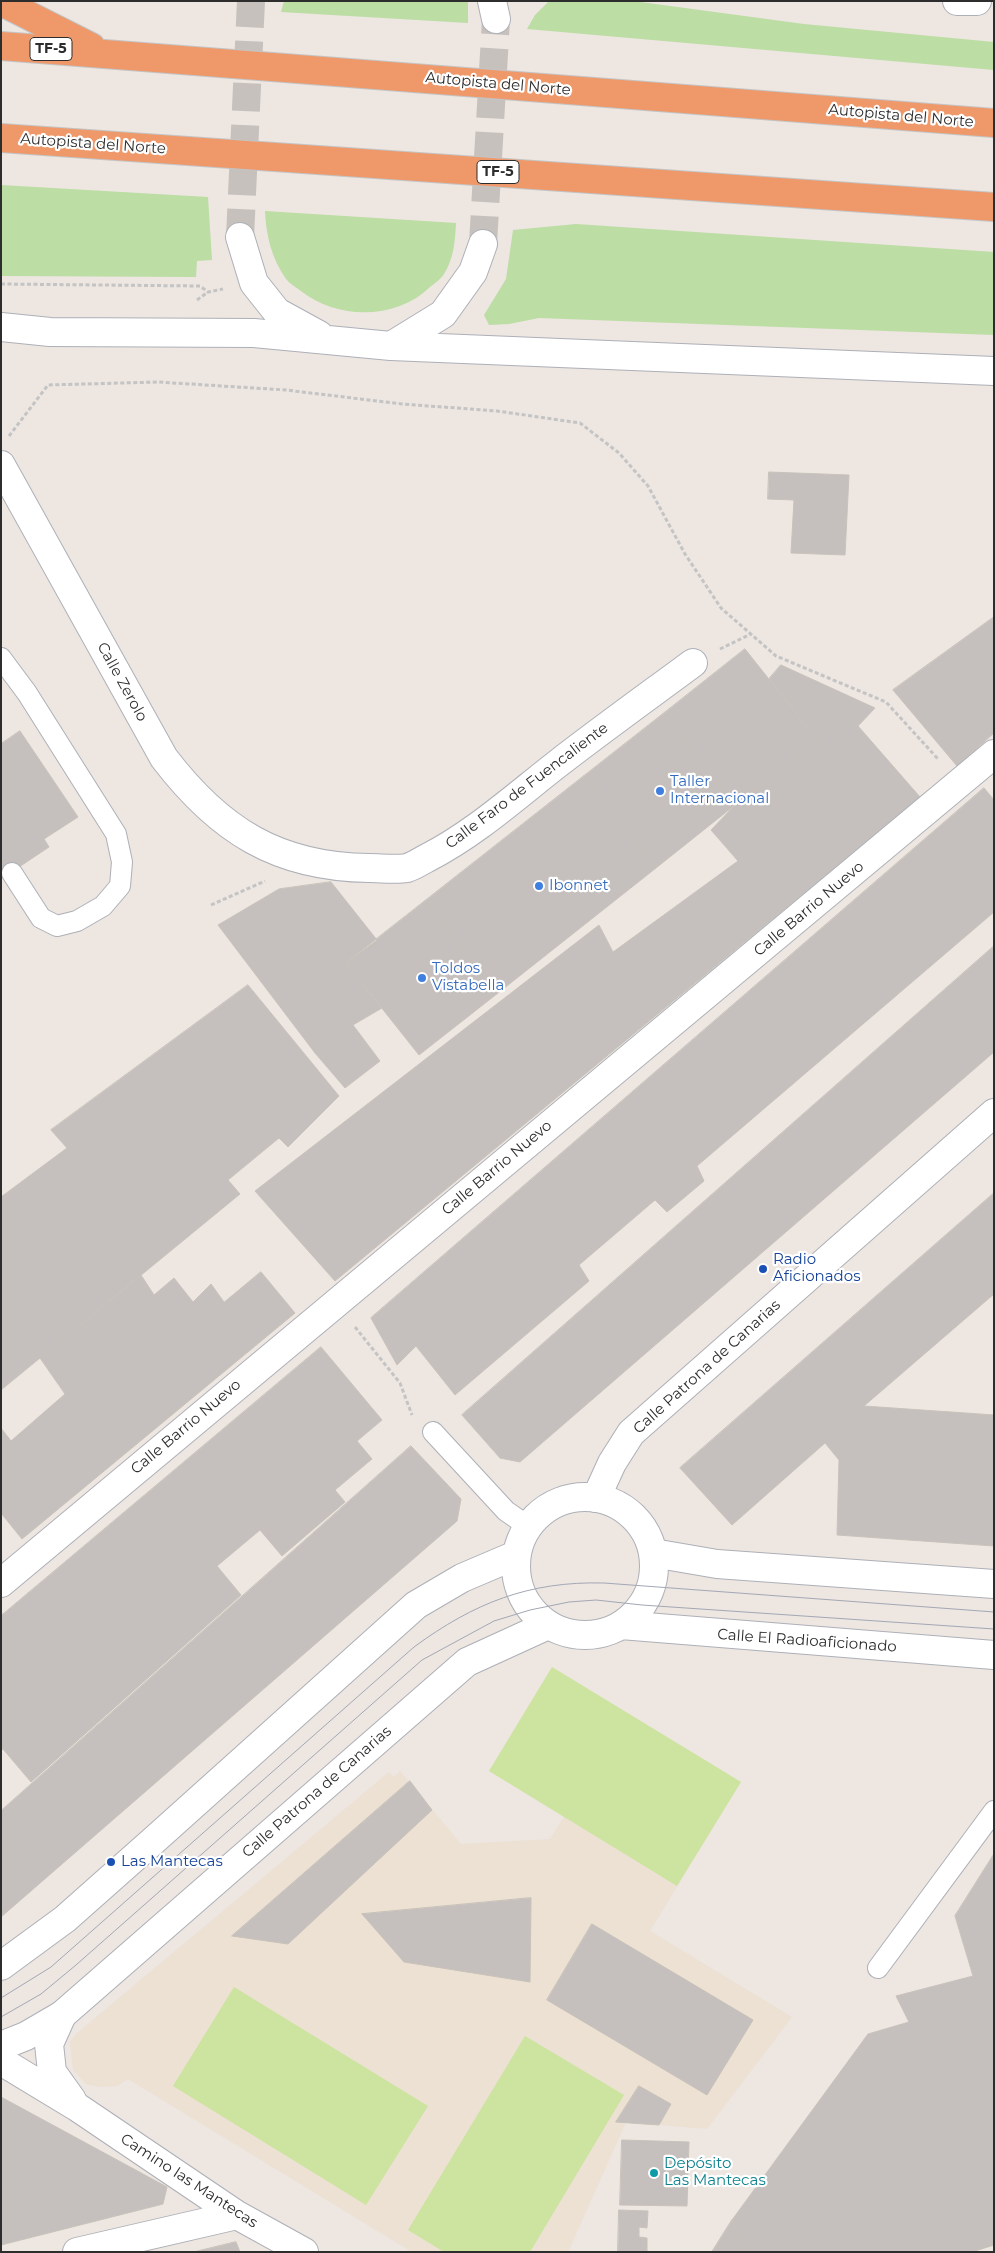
<!DOCTYPE html>
<html>
<head>
<meta charset="utf-8">
<style>
	body { margin:0 }
	#map { position:relative; width:995px; height:2253px; overflow:hidden; background:#ede6e1; font-family:Montserrat,sans-serif }
	canvas { display:block }
	.frame { position:absolute; inset:0; border:2px solid #2d2d2d; pointer-events:none }
</style>
</head>
<body>
<div id="map">
<canvas width="995" height="2253"></canvas>
<div class="frame"></div>
</div>
<script>
const c = document.querySelector('canvas').getContext('2d');
c.lineJoin = 'round';
function fill(path, color) { c.fillStyle = color; c.fill(path, 'evenodd'); }
function stroke(path, color, width, dash) { c.strokeStyle = color; c.lineWidth = width; c.lineCap = dash ? 'butt' : 'round'; c.setLineDash(dash || []); c.stroke(path); }
function drawText(font, color, halo, rows, align = 'center') {
  c.font = font + ' Montserrat,sans-serif'; c.lineWidth = 4.5; c.setLineDash([]); c.textBaseline = 'middle'; c.strokeStyle = halo; c.fillStyle = color; for (const [text, x, y, turn = 0] of rows) {
    c.save(); c.translate(x, y); c.rotate((+turn || 0) * Math.PI / 180); c.textAlign = isNaN(turn) ? turn : align; if (halo) c.strokeText(text, 0, 0); c.fillText(text, 0, 0); c.restore();
  }
}
const education = new Path2D(`
	M552,1667L741,1782L650,1931L792,2017L707,2129L626,2122L568,2252H412L128,2079L117,2086L99,2087L86,2084L73,2070L70,2042L76,2034L389,1772L394,1777L400,1771L461,1844L550,1839L564,1817L489,1771Z`);
const green = new Path2D(`
	M284,1H468V23L281,12Z
	M549,1H633L804,24L994,42V70L527,29L535,15Z
	M1,185L208,197L212,260L197,261L196,277L1,276Z
	M265,211L456,223C455,241 454,258 444,274C441,279 435,283 430,287C396,320 338,320 301,291C296,287 290,284 286,279C272,259 266,236 265,211Z
	M576,224L994,252V335L539,318L509,324L489,325L484,315L506,279L513,230Z`);
const pitch = new Path2D(`
	M552,1667L741,1782L677,1886L489,1771Z
	M234,1987L428,2106L366,2205L173,2086Z
	M525,2036L624,2095L530,2252H444L408,2230Z`);
const building = new Path2D(`
	M769,472L849,475L845,555L791,553L794,500L768,499Z
	M994,617V733L957,766L893,690Z
	M745,649L818,741L735,805L663,714Z
	M781,665L875,708L858,726L920,797L335,1281L255,1191L599,925L613,952L738,861L711,830L735,805L818,741L769,679Z
	M663,714L735,805L656,868L584,776Z
	M20,731L78,817L44,839L49,847L1,879V744Z
	M584,776L656,868L498,993L425,901Z
	M984,788L994,800V912L697,1166L704,1181L667,1212L655,1200L579,1265L589,1281L455,1395L416,1346L397,1365L371,1318Z
	M331,882L377,940L346,963L382,1008L353,1025L380,1061L345,1088L315,1053L218,925L279,889Z
	M425,901L498,993L419,1055L346,963Z
	M994,946V1052L520,1462L500,1458L462,1415Z
	M248,985L339,1096L288,1147L279,1138L228,1180L240,1194L1,1390V1197L67,1148L51,1130Z
	M994,1193V1294L864,1406L994,1415V1546L837,1535L839,1460L825,1443L732,1525L680,1468Z
	M261,1272L295,1313L22,1539L1,1513V1428L11,1441L65,1394L40,1358L141,1275L154,1295L174,1278L193,1302L211,1284L224,1302Z
	M321,1347L382,1420L357,1441L372,1459L335,1490L345,1502L282,1556L260,1530L217,1566L241,1595L31,1782L3,1749L1,1750V1616Z
	M411,1446L461,1499L457,1521L1,1917V1811Z
	M410,1781L432,1810L288,1944L232,1936Z
	M994,1854V2245L972,2252H743L732,2220L868,2034L909,2022L896,1996L973,1976L955,1916Z
	M531,1898L530,1982L404,1962L362,1914Z
	M592,1924L753,2020L707,2095L547,2000Z
	M639,2086L671,2104L659,2125L616,2122Z
	M1,2097L167,2187L163,2204L1,2245Z
	M622,2140L689,2142L687,2206L620,2205Z
	M619,2210L648,2211L647,2228L639,2227V2237L647,2238V2252H618Z
	M732,2220L743,2252H712Z
	M236,2242L240,2252H194Z`);
const tertiaryTunnel = new Path2D(`
	M240,237L251,1
	M483,244L496,19`);
const path = new Path2D(`
	M1,284L200,286L208,292L223,289
	M197,300L208,292
	M9,436L48,385L158,382L286,390L402,404L497,411L580,423L619,453L648,486L685,554L721,608L776,656L886,702L938,759
	M720,649L751,634
	M211,905L265,881
	M355,1327L400,1383L412,1415`);
const service = new Path2D(`
	M1,658L27,693L116,834L122,862L120,886L103,906L77,921L57,926L41,918L12,873
	M433,1432L506,1511L529,1527
	M878,1968L994,1811`);
const minor = new Path2D(`
	M1,465L164,758C219,830 277,867 369,868C381,868 395,870 407,868C414,866 421,861 427,858C474,834 515,797 556,765C601,730 647,697 693,663
	M596,1498L612,1463L631,1433L994,1113
	M1,1583L994,754
	M62,2015L49,2044L52,2072L72,2100
	M1,2061L77,2107L237,2215L304,2252
	M77,2252L237,2215`);
const tertiary = new Path2D(`
	M492,1L496,19
	M957,1H977
	M240,237L254,283L277,312L319,335
	M1,327L50,332L254,333L391,346L994,371
	M391,346L443,314L473,272L483,244
	M516 1566a69 69 0 1 1 138 0a69 69 0 1 1-138 0Z
	M653,1553L717,1564L994,1584
	M621,1625L994,1655
	M1,1966L65,1919L153,1841L416,1605L462,1578L516,1555
	M1,2046L26,2036L62,2015L467,1662L548,1625`);
const motorway = new Path2D(`
	M1,4L8,5L91,47
	M1,46L994,123
	M1,138L994,207`);
const tram = new Path2D(`
	M1,1998L51,1967L414,1647C474,1603 529,1581 604,1583L994,1612
	M1,2017L41,1994L76,1965L422,1660L494,1621L530,1610L569,1602L596,1600L642,1605L994,1629`);
const markers = [
	[660,791,5,"#3f7fe0"],
	[539,886,5,"#3f7fe0"],
	[422,978,5,"#3f7fe0"],
	[763,1269,5,"#1a4fb4"],
	[111,1862,5,"#1a4fb4"],
	[654,2173,5,"#0f9aa8"]
];
const shields = [
	[51,49,42],
	[498,172,42]
];
const shieldNames = [
	["TF-5",51,49],
	["TF-5",498,172]
];
const streetNames = [
	["Autopista del Norte",498,84,5],
	["Autopista del Norte",901,116,5],
	["Autopista del Norte",93,144,4],
	["Calle Zerolo",122,682,61],
	["Calle Faro de Fuencaliente",527,786,-37],
	["Calle Barrio Nuevo",809,909,-40],
	["Calle Barrio Nuevo",497,1168,-40],
	["Calle Patrona de Canarias",707,1367,-42],
	["Calle Barrio Nuevo",186,1427,-40],
	["Calle El Radioaficionado",807,1641,4],
	["Calle Patrona de Canarias",317,1792,-41],
	["Camino las Mantecas",189,2181,33]
];
const shopNames = [
	["Taller",670,782],
	["Internacional",670,799],
	["Ibonnet",549,886],
	["Toldos",432,969],
	["Vistabella",432,986]
];
const transitNames = [
	["Radio",773,1260],
	["Aficionados",773,1277],
	["Las Mantecas",121,1862]
];
const cultureNames = [
	["Depósito",664,2164],
	["Las Mantecas",664,2181]
];
fill(education, '#ece1d2');
fill(green, '#bcdda3');
fill(pitch, '#cce4a0');
fill(building, '#c5c0bd');
stroke(building, '#c8c2ba', 1);
stroke(tertiaryTunnel, '#c7c1bd', 28, [28, 14]);
stroke(service, '#adb0b7', 22);
stroke(minor, '#adb0b7', 30);
stroke(tertiary, '#adb0b7', 30);
stroke(motorway, '#c4c4c4', 30);
stroke(path, '#c4c4c4', 3, [4, 2.5]);
stroke(service, '#fff', 20);
stroke(minor, '#fff', 28);
stroke(tertiary, '#fff', 28);
stroke(motorway, '#ef9869', 28);
stroke(tram, '#a3a7b5', 1);
for (const [x, y, r, color] of markers) { const dot = new Path2D(); dot.arc(x, y, r, 0, 2 * Math.PI); c.fillStyle = color; c.fill(dot); stroke(dot, '#fff', 2); }
for (const [x, y, w] of shields) { const box = new Path2D(); box.roundRect(x - w / 2, y - 11.5, w, 23, 4); c.fillStyle = '#fff'; c.fill(box); stroke(box, '#2d2d2d', 1); }
drawText('bold 14px', '#2d2d2d', null, shieldNames);
drawText('15px', '#2d2d2d', '#fff', streetNames);
drawText('15px', '#366cbe', '#fff', shopNames, 'left');
drawText('15px', '#164399', '#fff', transitNames, 'left');
drawText('15px', '#0d838f', '#fff', cultureNames, 'left');
</script>
</body>
</html>
